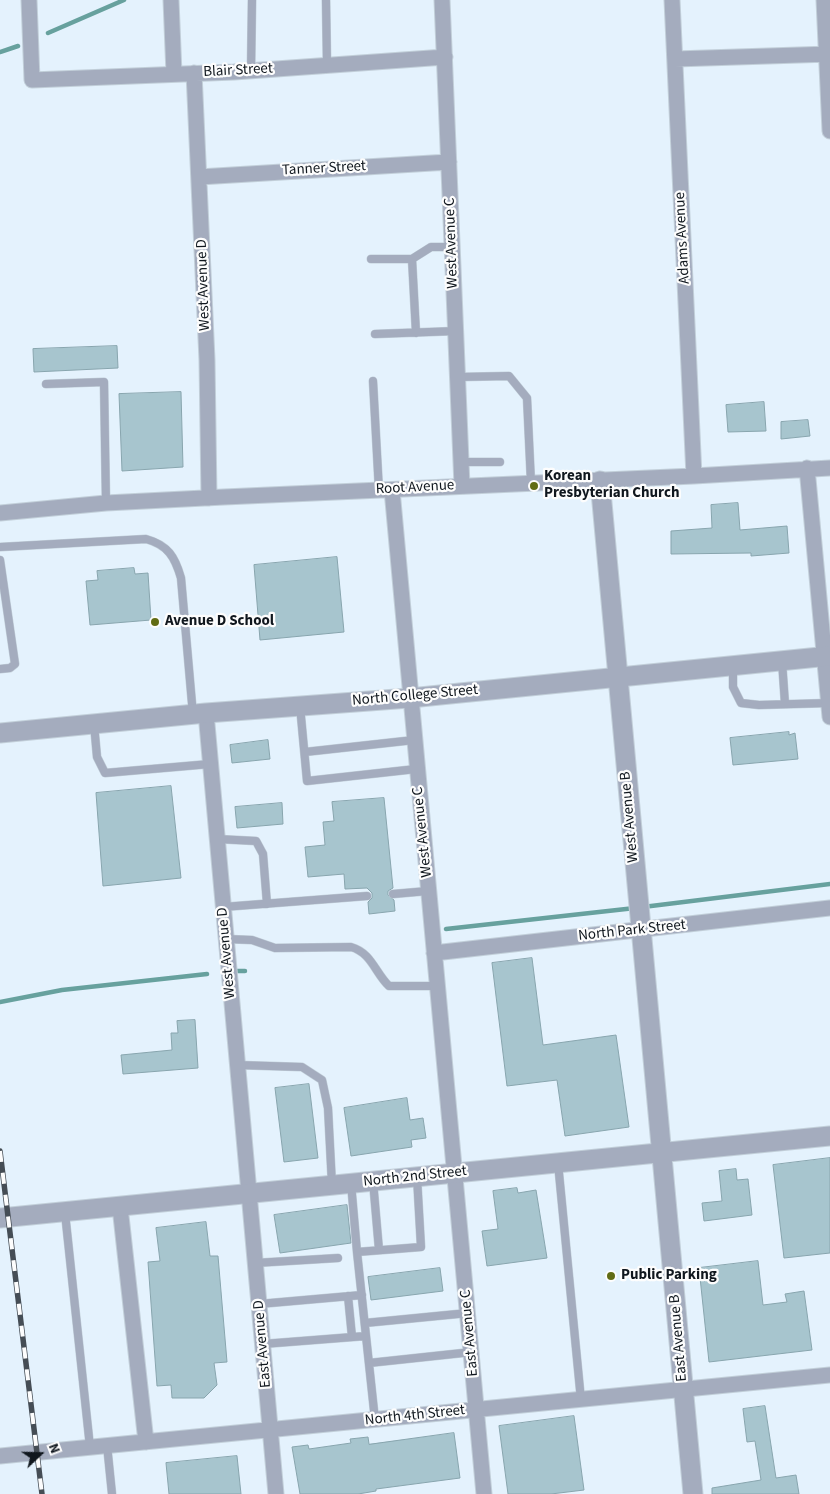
<!DOCTYPE html>
<html>
<head>
<meta charset="utf-8">
<style>
	body { margin:0 }
	#map { position:relative; width:830px; height:1494px; overflow:hidden; background:#e4f2fd; font-family:"Source Sans 3",sans-serif }
	canvas { display:block }
	.north { position:absolute; left:15px; top:1429px; width:50px; height:50px; -webkit-text-stroke:4px #fdfdfd; paint-order:stroke; rotate:69deg; font-size:14px; font-weight:700; line-height:20px; text-align:center; color:#10171e }
	.north::after { content:''; display:block; margin:auto; width:18px; height:22px; background:#10171e; clip-path:polygon(50% 0,100% 100%,50% 72%,0 100%) }
</style>
</head>
<body>
<div id="map">
<canvas width="830" height="1494"></canvas>
<div class="north">N</div>
</div>
<script>
const c = document.querySelector('canvas').getContext('2d');
c.lineJoin = 'round';
function stroke(path, color, width, dash) { c.strokeStyle = color; c.lineWidth = width; c.lineCap = dash ? 'butt' : 'round'; c.setLineDash(dash || []); c.stroke(path); }
function fill(path, color) { c.fillStyle = color; c.fill(path, 'evenodd'); }
function drawText(font, color, halo, rows, align = 'center') {
  c.font = font + ' "Source Sans 3",sans-serif'; c.lineWidth = 4.5; c.setLineDash([]); c.textBaseline = 'middle'; c.strokeStyle = halo; c.fillStyle = color; for (const [text, x, y, turn = 0] of rows) {
    c.save(); c.translate(x, y); c.rotate((+turn || 0) * Math.PI / 180); c.textAlign = isNaN(turn) ? turn : align; if (halo) c.strokeText(text, 0, 0); c.fillText(text, 0, 0); c.restore();
  }
}
const stream = new Path2D(`
	M48,33L124,0
	M0,52L18,46
	M643,907L830,884
	M446,929L635,908
	M236,971H245
	M0,1002L62,990L207,974`);
const building = new Path2D(`
	M117,346L118,368L34,372L33,349Z
	M181,392L183,467L122,471L119,394Z
	M764,402L766,431L728,432L726,405Z
	M808,420L810,436L781,439V422Z
	M738,503L740,530L787,526L789,553L751,556V553L671,554V531L712,528L711,505Z
	M337,557L344,632L260,640L254,565Z
	M134,568L135,574L148,573L151,620L90,625L86,581L98,580L97,571Z
	M789,732V735L795,733L798,759L733,765L730,738Z
	M268,740L270,759L232,763L230,745Z
	M171,786L181,878L103,886L96,793Z
	M384,798L393,888L388,891V895L394,900L395,911L369,914L368,902L372,898V893L367,888L345,889L344,874L308,877L305,847L325,845L323,822L334,821L332,802Z
	M282,803L283,824L237,828L235,807Z
	M532,958L543,1045L616,1035L629,1127L565,1136L557,1080L507,1086L492,963Z
	M195,1020L198,1068L123,1074L121,1055L172,1050L171,1033H178L177,1021Z
	M309,1084L318,1158L284,1162L275,1088Z
	M407,1098L410,1120L423,1118L426,1138L411,1140L412,1147L351,1156L344,1108Z
	M830,1158V1253L784,1258L773,1165Z
	M736,1169L737,1180L748,1179L752,1215L704,1221L702,1203L722,1201L719,1171Z
	M517,1188L518,1193L536,1190L547,1258L487,1266L482,1231L498,1229L493,1191Z
	M347,1205L351,1243L280,1253L274,1215Z
	M206,1222L210,1256H218L227,1362L214,1363L217,1385L204,1398H172L171,1385L157,1386L148,1262L160,1261L156,1228Z
	M758,1261L763,1305L787,1302L785,1294L804,1291L812,1350L709,1362L699,1268Z
	M440,1268L443,1291L371,1300L368,1277Z
	M765,1406L776,1478L796,1475L799,1494H712V1488L761,1480L755,1441L747,1442L743,1409Z
	M574,1416L584,1490L551,1494H508L499,1426Z
	M454,1433L460,1478L376,1489V1491L358,1494H300L292,1447L308,1445L309,1449L351,1443L350,1439L368,1437L369,1444Z
	M237,1456L241,1494H169L166,1463Z`);
const service = new Path2D(`
	M326,0L327,65
	M251,71L252,0
	M371,259H412L431,247H453
	M412,259L416,333
	M375,334L456,331
	M458,377L509,376L527,398L531,483
	M373,381L379,491
	M46,384L104,382L106,503
	M461,462H500
	M0,547L146,539C168,545 175,557 181,578L193,715
	M0,560L15,664L10,668L0,669
	M782,661L785,704
	M733,666V687L741,703L759,705L829,703
	M300,706L307,781L416,769
	M94,724L97,757L105,773L210,764
	M305,752L414,740
	M217,839L256,841L263,854L267,904
	M393,894L428,891
	M223,907L367,896
	M226,939L252,940L275,948L351,947C372,953 375,973 389,986H438
	M237,1065L302,1067L322,1080L328,1108L332,1185
	M558,1163L581,1400
	M373,1181L379,1250
	M351,1183L357,1252
	M65,1213L90,1447
	M255,1263L338,1258
	M348,1296L352,1337
	M259,1304L362,1295
	M365,1323L468,1313
	M263,1344L366,1336
	M369,1363L472,1352
	M375,1420L357,1252L421,1247L417,1177
	M107,1445L112,1494`);
const minor = new Path2D(`
	M29,0L32,80L234,72L445,57
	M171,0L174,74
	M442,0L462,486
	M672,0L694,476
	M824,0L830,131
	M675,59L830,54
	M194,73L207,360L209,498
	M199,177L449,162
	M807,468L830,717
	M392,490L484,1494
	M0,513L106,503L224,497L694,476L830,468
	M206,713L276,1494
	M434,953L830,908
	M120,1207L146,1442
	M0,1456L830,1375`);
const tertiary = new Path2D(`
	M600,481L693,1494
	M0,733L206,713L410,698L830,656
	M0,1218L830,1136`);
const rail = new Path2D(`
	M0,1151L42,1494`);
const markers = [
	[534,486,5,"#616c14"],
	[155,622,5,"#616c14"],
	[611,1276,5,"#616c14"]
];
const streetNames = [
	["Blair Street",238,71,-3],
	["Tanner Street",324,169,-3],
	["Adams Avenue",683,238,-93],
	["West Avenue C",452,243,-92],
	["West Avenue D",204,285,-92],
	["Root Avenue",415,488,-3],
	["North College Street",415,696,-5],
	["West Avenue B",630,817,-95],
	["West Avenue C",423,832,-96],
	["North Park Street",632,931,-6],
	["West Avenue D",227,953,-95],
	["North 2nd Street",415,1177,-6],
	["East Avenue C",470,1333,-95],
	["East Avenue B",679,1338,-95],
	["East Avenue D",263,1344,-95],
	["North 4th Street",415,1416,-6]
];
const poiNames = [
	["Korean",544,477],
	["Presbyterian Church",544,494],
	["Avenue D School",165,622],
	["Public Parking",621,1276]
];
stroke(stream, '#67a19e', 4.5);
fill(building, '#a7c5ce');
stroke(building, '#88a5ae', 1);
stroke(service, '#c2cfd9', 9);
stroke(minor, '#c2cfd9', 17);
stroke(tertiary, '#c2cfd9', 21);
stroke(service, '#a4acbe', 8);
stroke(minor, '#a4acbe', 15);
stroke(tertiary, '#a4acbe', 19);
stroke(rail, '#454d55', 5.5);
stroke(rail, '#fdfdfd', 4, [11]);
for (const [x, y, r, color] of markers) { const dot = new Path2D(); dot.arc(x, y, r, 0, 2 * Math.PI); c.fillStyle = color; c.fill(dot); stroke(dot, '#fdfdfd', 2); }
drawText('15px', '#10171e', '#fdfdfd', streetNames);
drawText('bold 15px', '#10171e', '#fdfdfd', poiNames, 'left');
</script>
</body>
</html>
